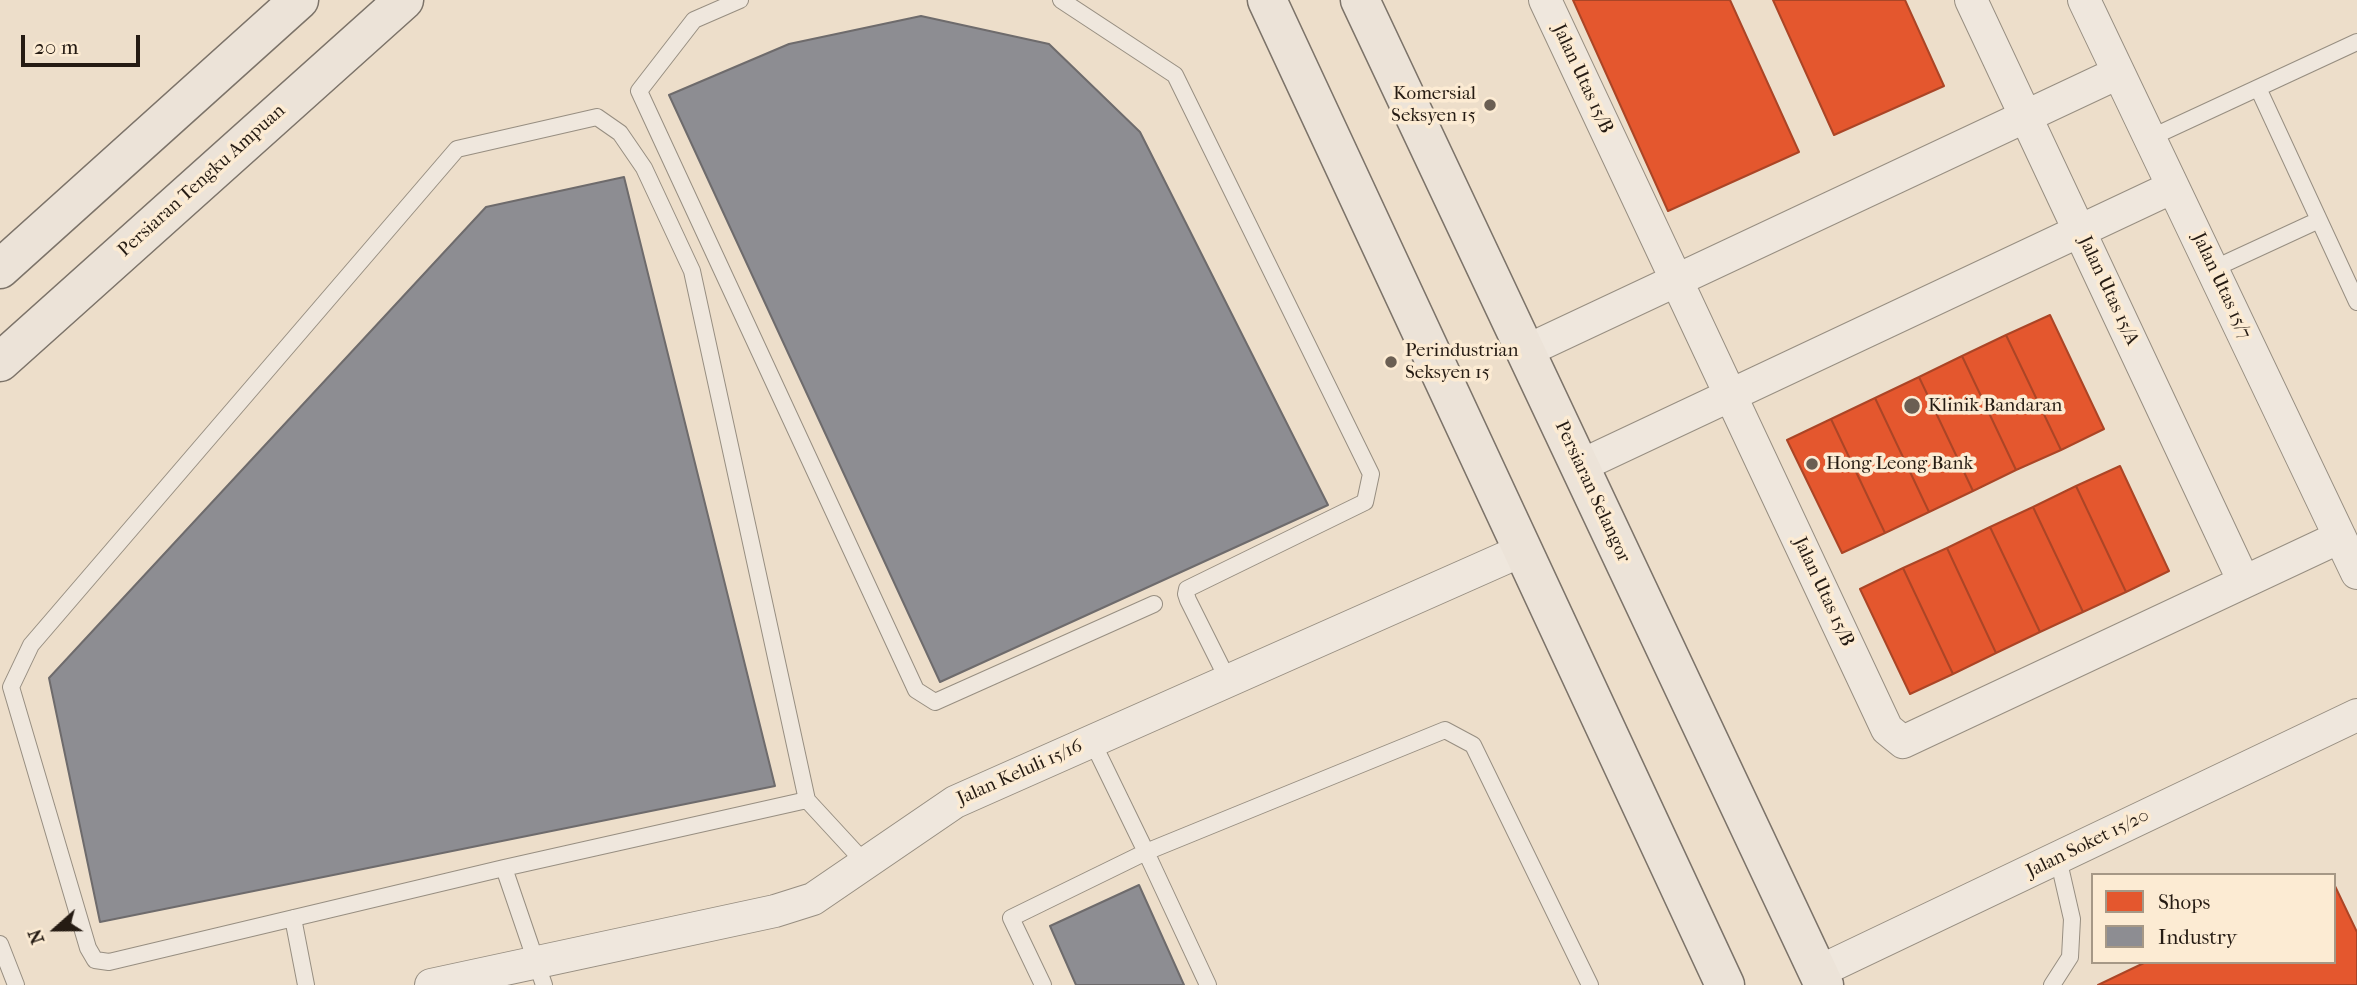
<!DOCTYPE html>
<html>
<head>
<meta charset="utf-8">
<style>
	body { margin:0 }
	#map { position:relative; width:2357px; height:985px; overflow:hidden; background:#eddeca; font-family:"IM FELL French Canon",serif }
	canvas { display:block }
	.legend { position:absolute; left:2091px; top:873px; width:245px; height:91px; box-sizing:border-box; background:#fcebd3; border:2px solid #a69886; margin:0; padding:9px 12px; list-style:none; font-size:21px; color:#251b13 }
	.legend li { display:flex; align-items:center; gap:14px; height:35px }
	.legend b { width:35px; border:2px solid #a69886 }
	.north { position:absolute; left:21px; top:894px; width:70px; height:70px; -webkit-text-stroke:5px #fcebd3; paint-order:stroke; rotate:249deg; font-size:19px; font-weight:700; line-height:28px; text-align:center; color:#251b13 }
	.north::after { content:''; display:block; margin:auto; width:24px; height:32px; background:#251b13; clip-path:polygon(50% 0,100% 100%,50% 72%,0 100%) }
	.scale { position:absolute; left:21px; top:35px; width:119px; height:32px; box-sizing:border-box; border:4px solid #251b13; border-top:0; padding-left:9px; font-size:21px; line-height:24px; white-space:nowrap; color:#251b13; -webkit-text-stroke:5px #fcebd3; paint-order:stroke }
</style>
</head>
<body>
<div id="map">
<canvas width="2357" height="985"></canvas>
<ul class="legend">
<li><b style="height:19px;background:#e4572e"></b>Shops</li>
<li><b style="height:19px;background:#8d8d92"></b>Industry</li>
</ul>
<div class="north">N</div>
<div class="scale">20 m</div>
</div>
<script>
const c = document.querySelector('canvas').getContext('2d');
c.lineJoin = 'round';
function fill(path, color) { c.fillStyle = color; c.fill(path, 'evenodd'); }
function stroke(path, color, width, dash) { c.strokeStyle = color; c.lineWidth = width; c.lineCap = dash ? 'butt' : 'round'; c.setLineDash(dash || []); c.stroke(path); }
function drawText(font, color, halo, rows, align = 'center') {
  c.font = font + ' "IM FELL French Canon",serif'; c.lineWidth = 7; c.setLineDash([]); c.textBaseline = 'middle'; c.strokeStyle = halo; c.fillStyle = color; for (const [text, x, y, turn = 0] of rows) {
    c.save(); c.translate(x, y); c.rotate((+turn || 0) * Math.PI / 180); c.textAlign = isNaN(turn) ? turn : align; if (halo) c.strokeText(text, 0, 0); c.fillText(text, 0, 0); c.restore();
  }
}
const shops = new Path2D(`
	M1573,0H1730L1799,152L1668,211Z
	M1773,0H1905L1944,86L1834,135Z
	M2050,315L2104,429L2061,450L2006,335Z
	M2006,335L2061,450L2016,470L1962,356Z
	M1962,356L2016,470L1973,491L1919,377Z
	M1919,377L1973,491L1929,512L1875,398Z
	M1875,398L1929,512L1885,533L1831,419Z
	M1831,419L1885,533L1842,553L1787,440Z
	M2120,466L2169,571L2126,592L2076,486Z
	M2076,486L2126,592L2083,612L2033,507Z
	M2033,507L2083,612L2040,632L1990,527Z
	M1990,527L2040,632L1996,653L1947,548Z
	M1947,548L1996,653L1953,674L1903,568Z
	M1903,568L1953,674L1910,694L1860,589Z
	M2334,884L2357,932V985H2098L2146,962H2334Z`);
const industry = new Path2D(`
	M921,16L1049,44L1140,132L1328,505L940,682L669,95L789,44Z
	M624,177L775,786L100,922L49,678L486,207Z
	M1139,885L1184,985H1076L1050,926Z`);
const service = new Path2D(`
	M740,0L694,20L639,91L916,690L935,702L1154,604
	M1061,0L1175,75L1371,474L1365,502L1187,589L1186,594L1188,600L1228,680
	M2258,88L2357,302
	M2150,138L2357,42
	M2213,269L2319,220
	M1092,741L1146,852L1445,730L1473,745L1590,985
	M807,800L504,868L109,962L95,960L88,948L11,687L31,645L457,149L597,117L620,133L644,168L692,271L807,800L866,864
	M504,868L544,985
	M293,918L306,985
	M0,944L16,985
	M1043,985L1011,918L1146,852L1208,985
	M2052,985L2070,957L2072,919L2058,858`);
const minor = new Path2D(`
	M1545,0L1887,729L1903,742L2340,537
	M1971,0L2244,582
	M2084,0L2357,573
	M1526,351L2118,73
	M1580,466L2173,187
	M1818,972L2357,715
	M431,985L775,911L813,899L955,802L1523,550`);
const primary = new Path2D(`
	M1267,0L1725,985
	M1360,0L1824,985
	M0,269L299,0
	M0,362L404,0`);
const markers = [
	[1490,105,7,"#6b5f53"],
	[1391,362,7,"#6b5f53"],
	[1912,406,9,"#6b5f53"],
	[1812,464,7,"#6b5f53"]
];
const streetNames = [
	["Jalan Utas 15/B",1582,79,65],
	["Persiaran Tengku Ampuan",202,181,-42],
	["Jalan Utas 15/7",2221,286,65],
	["Jalan Utas 15/A",2108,291,65],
	["Persiaran Selangor",1592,492,65],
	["Jalan Utas 15/B",1823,592,65],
	["Jalan Keluli 15/16",1020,773,-24],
	["Jalan Soket 15/20",2088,844,-26]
];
const poiNames = [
	["Komersial",1476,94,"right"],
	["Seksyen 15",1476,116,"right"],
	["Perindustrian",1405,351],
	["Seksyen 15",1405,373],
	["Klinik Bandaran",1928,406],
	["Hong Leong Bank",1826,464]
];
fill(shops, '#e4572e');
stroke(shops, '#ab4526', 2);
fill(industry, '#8d8d92');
stroke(industry, '#6e6b6c', 2);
stroke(service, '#978e81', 18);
stroke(minor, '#978e81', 34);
stroke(primary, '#7c7369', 41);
stroke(service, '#efe7dd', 16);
stroke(minor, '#efe7dd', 32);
stroke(primary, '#ece3d8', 38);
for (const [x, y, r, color] of markers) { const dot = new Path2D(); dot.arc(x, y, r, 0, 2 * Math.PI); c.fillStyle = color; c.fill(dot); stroke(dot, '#fcebd3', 2.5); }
drawText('19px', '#251b13', '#fcebd3', streetNames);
drawText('19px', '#251b13', '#fcebd3', poiNames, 'left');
</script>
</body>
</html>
